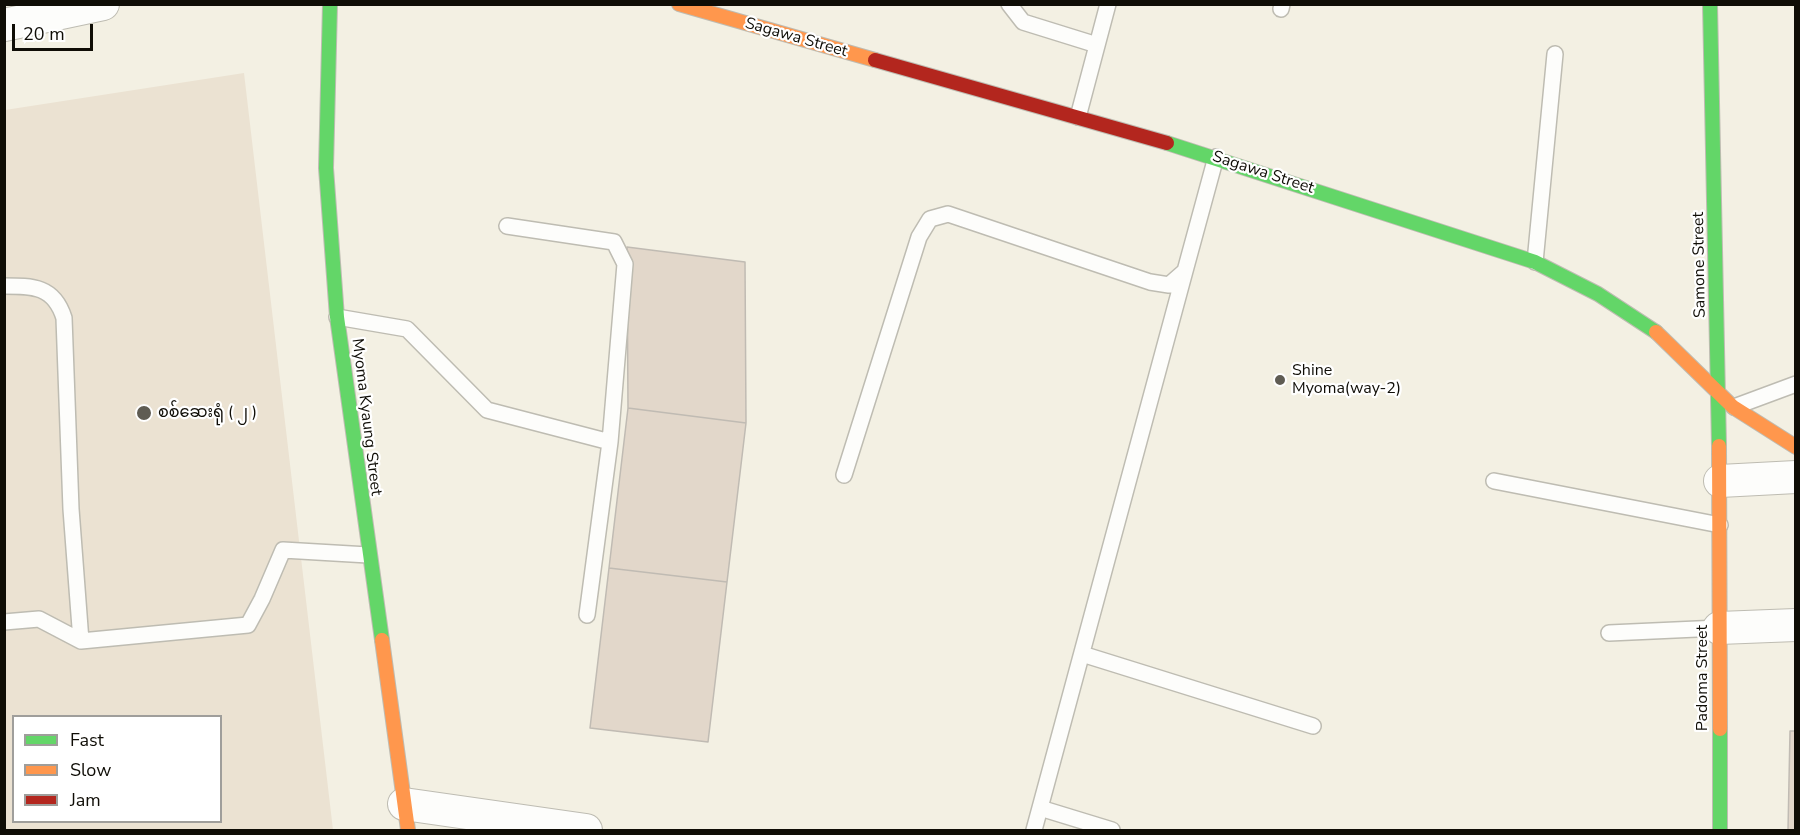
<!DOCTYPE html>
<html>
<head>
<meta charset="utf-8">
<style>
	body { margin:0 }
	#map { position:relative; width:1800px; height:835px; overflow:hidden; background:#f3f0e3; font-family:"Nunito Sans",sans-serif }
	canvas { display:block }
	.frame { position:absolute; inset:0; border:6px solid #0f0d06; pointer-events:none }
	.legend { position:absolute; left:12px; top:715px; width:210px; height:108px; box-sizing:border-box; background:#fff; border:2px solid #9f9e9b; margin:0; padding:8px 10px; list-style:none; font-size:18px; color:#0f0d06 }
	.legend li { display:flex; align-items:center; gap:12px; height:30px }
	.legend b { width:30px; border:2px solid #9f9e9b }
	.scale { position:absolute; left:12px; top:24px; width:81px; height:27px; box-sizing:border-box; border:3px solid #0f0d06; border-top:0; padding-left:8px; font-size:18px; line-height:21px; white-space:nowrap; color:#0f0d06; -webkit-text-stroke:4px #fff; paint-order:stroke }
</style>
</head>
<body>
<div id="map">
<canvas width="1800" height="835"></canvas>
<div class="frame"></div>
<ul class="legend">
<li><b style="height:8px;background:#63d668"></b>Fast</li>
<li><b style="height:8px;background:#ff974d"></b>Slow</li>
<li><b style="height:8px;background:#b3261e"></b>Jam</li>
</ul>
<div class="scale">20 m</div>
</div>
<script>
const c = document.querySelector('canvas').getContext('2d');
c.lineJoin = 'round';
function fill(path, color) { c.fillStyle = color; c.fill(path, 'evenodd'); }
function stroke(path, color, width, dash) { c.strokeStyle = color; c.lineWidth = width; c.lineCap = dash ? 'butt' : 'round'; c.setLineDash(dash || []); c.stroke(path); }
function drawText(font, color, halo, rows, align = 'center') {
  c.font = font + ' "Nunito Sans","Noto Sans Myanmar",sans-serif'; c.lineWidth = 4.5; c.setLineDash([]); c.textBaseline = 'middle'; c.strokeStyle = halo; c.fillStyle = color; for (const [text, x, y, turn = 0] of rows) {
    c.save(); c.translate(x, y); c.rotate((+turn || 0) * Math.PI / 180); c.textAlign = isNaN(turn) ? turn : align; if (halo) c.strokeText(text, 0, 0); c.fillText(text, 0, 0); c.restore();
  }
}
const medical = new Path2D(`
	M244,73L333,830H5V110ZM14,716H220V822H14Z`);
const building = new Path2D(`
	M627,247L745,262L746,423L628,408Z
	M628,408L746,423L727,582L609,568Z
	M609,568L727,582L708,742L590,728Z
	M1790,731H1796V830H1788Z`);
const lane = new Path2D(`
	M1009,4L1023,22L1097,45
	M1281,9L1282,4
	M1078,117L1108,4
	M507,226L614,242L625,264L610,442
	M1535,262L1555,54
	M4,286C33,286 54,286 64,318L71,509L81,641
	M337,317L407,329L487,410L610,442L587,615
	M1734,407L1796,384
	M844,475L919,237L930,219L948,214L1150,282L1169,285L1185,271L1216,157
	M1494,481L1720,525
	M4,622L39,619L81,641L248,625L262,599L283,550L368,555
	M1609,633L1719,628
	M1082,654L1313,726
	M1040,808L1112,830
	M1034,830L1185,271`);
const street = new Path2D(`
	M4,25L103,4
	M1720,481L1796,477
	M1719,628L1796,625
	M404,804L586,830`);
const fast = new Path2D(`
	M330,4L326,168L337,317L382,640
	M1710,4L1719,446
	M1167,143L1535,262L1598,294L1656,332
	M1720,729V830`);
const slow = new Path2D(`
	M679,4L875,60
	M1656,332L1733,407L1796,447
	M1719,446L1720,729
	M382,640L408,830`);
const jam = new Path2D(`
	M875,60L1167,143`);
const markers = [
	[1280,380,6,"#5f5c53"],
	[144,413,8,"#5f5c53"]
];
const streetNames = [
	["Sagawa Street",796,38,16],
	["Sagawa Street",1263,173,18],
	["Samone Street",1700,265,-91],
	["Myoma Kyaung Street",366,417,83],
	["Padoma Street",1703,678,-90]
];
const poiNames = [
	["Shine",1292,371],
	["Myoma(way-2)",1292,389],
	["စစ်ဆေးရုံ ( ၂ )",158,413]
];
fill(medical, '#ebe2d2');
fill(building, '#e2d7ca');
stroke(building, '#c0bbb3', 1.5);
stroke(lane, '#bebcb2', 18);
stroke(street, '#bebcb2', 34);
stroke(fast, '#bebcb2', 16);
stroke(slow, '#bebcb2', 16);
stroke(jam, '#bebcb2', 16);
stroke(lane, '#fdfdfb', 15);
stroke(street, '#fdfdfb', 32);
stroke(fast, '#63d668', 14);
stroke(slow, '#ff974d', 14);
stroke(jam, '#b3261e', 14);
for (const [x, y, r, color] of markers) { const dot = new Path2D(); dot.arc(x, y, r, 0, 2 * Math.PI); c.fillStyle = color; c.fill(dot); stroke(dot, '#fff', 2); }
drawText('16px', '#0f0d06', '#fff', streetNames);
drawText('16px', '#0f0d06', '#fff', poiNames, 'left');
</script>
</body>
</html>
